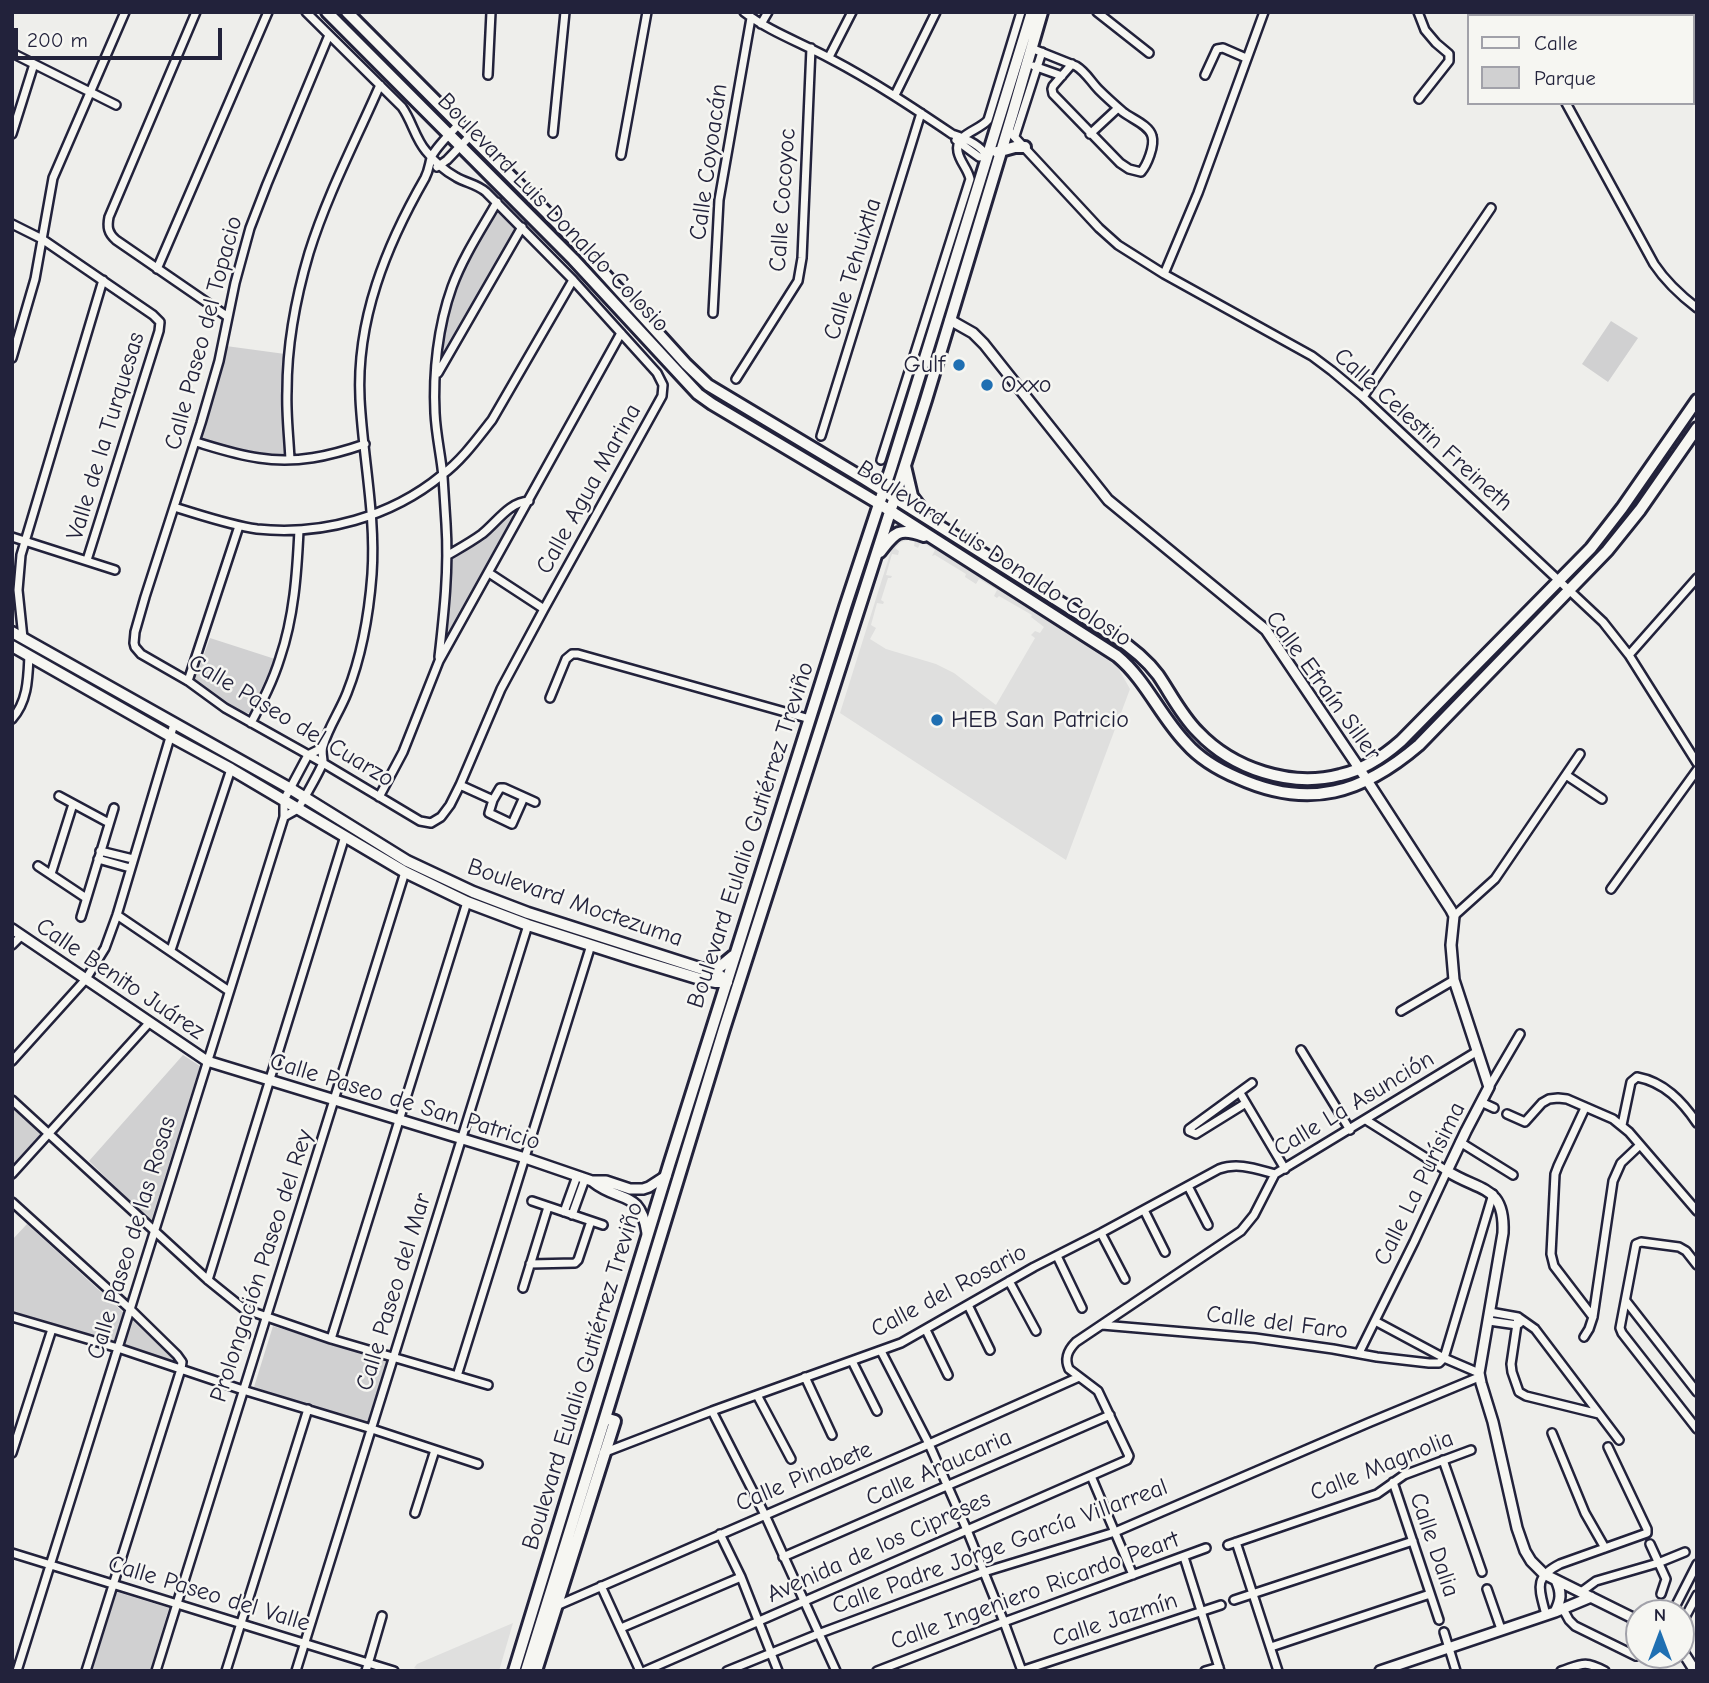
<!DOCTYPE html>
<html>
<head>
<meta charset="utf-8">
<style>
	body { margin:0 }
	#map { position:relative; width:1709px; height:1683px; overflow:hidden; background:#eeeeeb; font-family:"Comic Neue",sans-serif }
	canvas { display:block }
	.frame { position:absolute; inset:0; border:14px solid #22223b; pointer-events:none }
	.legend { position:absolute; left:1467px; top:14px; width:228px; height:91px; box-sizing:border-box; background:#f6f6f2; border:2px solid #a1a1a9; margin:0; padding:9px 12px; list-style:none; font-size:21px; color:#22223b }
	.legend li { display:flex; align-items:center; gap:14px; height:35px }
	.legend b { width:35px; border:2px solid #a1a1a9 }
	.north { position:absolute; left:1625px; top:1599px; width:70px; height:70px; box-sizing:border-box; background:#f6f6f2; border:2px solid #a1a1a9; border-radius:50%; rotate:0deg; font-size:19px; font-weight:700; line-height:28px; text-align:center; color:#22223b }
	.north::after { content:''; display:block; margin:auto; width:24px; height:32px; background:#1f6fb2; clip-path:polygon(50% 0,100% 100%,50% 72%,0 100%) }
	.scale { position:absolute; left:14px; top:28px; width:208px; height:32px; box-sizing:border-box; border:4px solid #22223b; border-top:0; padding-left:9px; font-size:21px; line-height:24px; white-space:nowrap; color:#22223b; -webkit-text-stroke:5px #f6f6f2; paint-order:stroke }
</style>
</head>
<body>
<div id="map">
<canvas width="1709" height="1683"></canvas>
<div class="frame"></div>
<ul class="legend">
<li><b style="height:9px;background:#f6f6f2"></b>Calle</li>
<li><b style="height:19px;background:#d0d0d1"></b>Parque</li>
</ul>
<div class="north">N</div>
<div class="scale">200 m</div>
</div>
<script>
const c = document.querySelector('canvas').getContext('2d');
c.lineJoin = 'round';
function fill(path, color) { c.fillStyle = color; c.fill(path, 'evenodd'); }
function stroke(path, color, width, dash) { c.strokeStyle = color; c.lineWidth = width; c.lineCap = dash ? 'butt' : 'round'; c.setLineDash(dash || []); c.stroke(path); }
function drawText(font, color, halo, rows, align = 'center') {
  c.font = font + ' "Comic Neue",sans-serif'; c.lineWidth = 5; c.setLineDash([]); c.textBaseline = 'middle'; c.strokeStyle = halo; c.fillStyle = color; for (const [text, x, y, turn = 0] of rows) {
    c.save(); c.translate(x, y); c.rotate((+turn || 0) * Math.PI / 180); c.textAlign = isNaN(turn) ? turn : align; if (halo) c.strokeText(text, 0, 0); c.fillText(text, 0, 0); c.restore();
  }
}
const built = new Path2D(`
	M906,536L924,541L1117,666L1130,689L1066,860L840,713L890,554L895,543L902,537ZM912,539L915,540L914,546L918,548L921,542L935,550L932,556L935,555L966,574L965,577L976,584L979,579L997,590L994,596L997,598L999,596L1032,615L1031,617L1044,627L1040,633L1035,631L1031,635L1035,638L996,705L954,673L936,664L886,649L870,639L876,628L871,625L877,603L883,604L884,602L881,600L888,578H891L892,576L886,575L892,554L898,555L899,551L895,548L901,542Z
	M513,1623L499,1671H423L414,1668L417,1664Z`);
const green = new Path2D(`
	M498,212L515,229L445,351H441C447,303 470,255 493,213Z
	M1611,321L1638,338L1608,382L1582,364Z
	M226,346L285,354L283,406L287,454L285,456L259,455L200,439Z
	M512,515L515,517L449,635L445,633L452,558L472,547Z
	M210,638L275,659L250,713C233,714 208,690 195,679Z
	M183,1055L200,1066L151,1221L89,1161Z
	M12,1107L41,1133L12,1166Z
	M27,1224L125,1314L115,1345L12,1313V1240Z
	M131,1319L179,1363L124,1346Z
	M273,1326L387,1361L369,1424L254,1387Z
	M117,1592L169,1608L150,1671H92Z`);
const minor = new Path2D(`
	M196,12L109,217C107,227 108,233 116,240L228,317
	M306,12L402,107C412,121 415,138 426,151C434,161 445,171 456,177C466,183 477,184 486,192L573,280L657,373L663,385L662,396L544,609L501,689L460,785L450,805L441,817L431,823L420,821L323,763L225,708L188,681L141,654L135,647L134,643L135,632L145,597L201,423L219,361L235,283L250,228L267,184L329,35
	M744,12C770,32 802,43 831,59C873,81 912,107 952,134C965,138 980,145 987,156
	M1097,12L1149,53
	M1418,12L1425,30L1436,43L1449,54V61L1419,99
	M1513,12L1515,16
	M761,24L768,12
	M1031,48L1076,66C1086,72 1091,82 1099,90C1107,98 1115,105 1123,112C1132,119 1149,125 1152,136C1155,146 1147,165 1141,172L1129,169L1120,163L1053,94L1052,89L1053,86L1072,64
	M12,53L116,105
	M829,57L852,12
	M1034,66L1062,76
	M488,75L491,12
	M1205,75L1217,49L1223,48L1246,58
	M895,95L936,12
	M1566,103L1654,264C1666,282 1680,295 1697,308
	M1008,130L1099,228L1118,245L1164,274L1312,356L1332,371L1363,397L1603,622L1629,655L1697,763
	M553,133L565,12
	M12,134L34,64
	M1090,134L1118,108
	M1015,136L1042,52
	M956,140L979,157L987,156
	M621,155L647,12
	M437,167L447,160L469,137
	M12,224L42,239L153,315L160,322L159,331L87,560
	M157,269L268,12
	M1164,274L1198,193L1264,12
	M713,313L719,200L751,18
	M12,358L35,279L53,178L125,12
	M438,373L522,227
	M736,379L798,281L802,258L811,48
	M1363,397L1491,208
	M821,436L921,113
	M196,442C216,448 237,455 259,458C296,464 330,456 365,444
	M290,460C289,437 286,414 287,391C287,345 296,297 309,253C327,195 356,140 380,85
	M881,460L970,179C968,169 960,162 958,152C954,134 979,131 988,120L1021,12
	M174,507C201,515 229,525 257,529C322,536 391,517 442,475C462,460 477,439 492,420L573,280
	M12,537L115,570
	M448,555C460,548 471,542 482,534C497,522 509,502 529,501
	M489,573L544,609
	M23,638L18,590L21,555L103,280
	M1629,655L1697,578
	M439,657C444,613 449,569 446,524C445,508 444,492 443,477C441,455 436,435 435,413C433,372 438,326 452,287C463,257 481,230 497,202
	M188,681L239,526
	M550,698L566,659L572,654H578L810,719
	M12,719C28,701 28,678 29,655
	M251,723C262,702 273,681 280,658C294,617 297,573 299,530
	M1566,775L1602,799
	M460,785L493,800
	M59,796L109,823
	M379,797L403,752L439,661L621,333
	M524,797L512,824L489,813L493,800L500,788H504L535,802
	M284,817C288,814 294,812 297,809C301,805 322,767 323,762C323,757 321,752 323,746C328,728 340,711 347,693C362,655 369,614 372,574C376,515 363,458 360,399C356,320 386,246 425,178C429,170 429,166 431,158C435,148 450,134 458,125
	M100,851L133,859
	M98,859L130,868
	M38,866L86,898
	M51,874L73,804
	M1611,889L1697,770
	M117,915L229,991
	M1454,916L1495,879L1580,754
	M81,917L114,808
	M12,945L21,936
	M171,950L231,769
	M1401,1011L1454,980
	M1301,1050L1350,1130
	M12,1061L86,979L105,948L117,915L174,724
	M1489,1087L1520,1034
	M1240,1093L1285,1169
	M12,1100L208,1280L244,1309L331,1339L488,1385
	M1481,1102L1494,1108
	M1246,1103L1196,1134L1189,1131V1129L1252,1083
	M1585,1108L1558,1166L1555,1174L1551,1254L1554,1266L1593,1317
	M1507,1114L1525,1122L1542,1103L1549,1099L1558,1098L1567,1099L1613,1119L1629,1132L1697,1211
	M1622,1125L1631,1082L1637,1077C1664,1082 1682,1101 1697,1123
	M1460,1142L1513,1175
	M12,1174L149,1023
	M1188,1186L1208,1225
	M532,1201L603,1225
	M12,1202L130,1309L177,1355L182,1362L181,1369L86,1671
	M1144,1210L1165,1252
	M564,1212L577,1176
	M572,1215L585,1179
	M1101,1233L1125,1279
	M1057,1256L1082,1308
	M530,1264L575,1263L578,1260L591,1221
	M1697,1265L1686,1251L1679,1247L1641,1242L1636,1244L1620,1328L1622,1333L1697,1429
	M208,1280L345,836
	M1009,1281L1036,1331
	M523,1288L548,1207
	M1626,1301L1697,1392
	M968,1305L990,1350
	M1490,1312L1518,1317L1535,1329L1619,1440
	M12,1317L118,1348L243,1390L372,1429L478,1464
	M1518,1317L1511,1364L1512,1372L1519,1392L1526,1396L1599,1414
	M1375,1321L1444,1358L1479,1373
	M1489,1321L1517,1325L1520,1323
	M1102,1325L1255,1338L1333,1349L1377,1357L1429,1363H1439L1444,1358L1493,1194
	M926,1330L948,1375
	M1584,1337L1589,1329L1593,1317L1613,1181L1621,1163L1640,1145
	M331,1339L467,902
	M881,1351L929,1444L967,1530L1004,1622L1022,1671
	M1359,1353L1414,1242L1447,1171L1366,1120
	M852,1361L877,1411
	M457,1376L591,945
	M805,1377L832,1435
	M757,1395L791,1459
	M712,1411L765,1515L836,1671
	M1552,1433L1585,1513L1605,1548
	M12,1453L52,1329
	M603,1453L712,1411L901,1343L1034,1267L1101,1233L1219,1169C1238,1162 1256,1169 1275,1174
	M1443,1460L1482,1572
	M1091,1476L1133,1575
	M1393,1482L1439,1620
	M415,1513L435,1450
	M720,1534L741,1577L778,1671
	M1236,1542L1278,1671
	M1650,1544L1666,1579L1661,1594
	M1228,1545L1377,1494L1404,1475L1471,1450
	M12,1553L394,1671
	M783,1557L1110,1415
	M1184,1557L1220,1671
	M601,1586L640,1671
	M1487,1589L1501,1629
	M1581,1592L1596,1581L1658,1563L1685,1552
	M1234,1600L1413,1541
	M554,1607L929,1444L1079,1377
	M1563,1609L1569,1620L1575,1626L1636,1656
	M1672,1613L1697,1564
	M1546,1615C1540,1590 1532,1578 1560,1564L1647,1533V1529L1608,1447
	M1681,1625L1697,1595
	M621,1628L741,1577
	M1444,1632L1456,1671
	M1271,1647L1430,1594
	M17,1671L284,817V800L308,755L322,748
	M156,1671L405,872
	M226,1671L308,1409
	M296,1671L528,925
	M366,1671L382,1616
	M645,1671L1127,1460L1129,1456L1098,1391L1069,1369C1064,1358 1068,1350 1076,1342L1241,1231L1254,1215L1275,1174L1476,1052
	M727,1671L818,1634L984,1572L1115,1532L1368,1423L1479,1377
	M877,1671L1004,1622L1206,1548
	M1021,1671L1221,1605
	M1205,1671L1219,1667
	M1561,1671C1582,1664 1584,1660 1605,1671`);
const tertiary = new Path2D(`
	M950,320L973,333L984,344L1108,500L1266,630L1359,768L1451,910L1454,916L1451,945L1454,980L1489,1087L1466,1131L1447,1171C1480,1192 1505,1185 1503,1233L1479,1373L1481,1383L1493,1422L1517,1528L1525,1551L1531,1561L1544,1574L1639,1621
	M12,929L207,1061L525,1158L592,1181H606L630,1189H643L649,1187L666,1176
	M592,1181C620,1204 640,1188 647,1233
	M1555,1612C1561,1600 1562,1593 1556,1580
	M1681,1649L1695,1671
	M1380,1671L1555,1612L1591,1597`);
const secondary = new Path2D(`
	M12,632L291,789L407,861L473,892L528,913L718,974L727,982
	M12,646L170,736L231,769L405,872L467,902L528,925L634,959L700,979L716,982H727`);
const primary = new Path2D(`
	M327,12L573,259L698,394L712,404L878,503L1117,656C1146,680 1160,716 1186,743C1200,759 1219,770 1238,778C1309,810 1363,793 1419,745L1607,551L1640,510L1697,428
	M347,12L571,237L686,364L708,385L863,478L1114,636C1131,647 1146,659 1158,675C1171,694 1181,715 1198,732C1233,769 1291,788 1340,775C1363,770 1384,756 1401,741L1591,548L1622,508L1697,400
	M997,152L1015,147H1025
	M905,466L912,496L924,512
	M880,552C895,532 899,527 924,536
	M705,969L721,966L733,956
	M514,1671L669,1165L845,607L891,468L1032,12
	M526,1671L605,1418L724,1029L926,400L1013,112L1042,12
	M536,1671L615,1421L605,1418`);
const markers = [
	[959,365,7,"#1f6fb2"],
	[987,385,7,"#1f6fb2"],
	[937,720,7,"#1f6fb2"]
];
const streetNames = [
	["Calle Coyoacán",709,162,-82],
	["Calle Cocoyoc",783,200,-86],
	["Boulevard Luis Donaldo Colosio",553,213,46],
	["Calle Tehuixtla",853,269,-73],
	["Calle Paseo del Topacio",204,333,-75],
	["Calle Celestin Freineth",1423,430,42],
	["Valle de la Turquesas",106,436,-73],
	["Calle Agua Marina",589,489,-61],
	["Boulevard Luis Donaldo Colosio",994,554,33],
	["Calle Efraín Siller",1323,686,54],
	["Calle Paseo del Cuarzo",291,721,31],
	["Boulevard Eulalio Gutiérrez Treviño",751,835,-72],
	["Boulevard Moctezuma",575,903,19],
	["Calle Benito Juárez",120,979,34],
	["Calle Paseo de San Patricio",405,1102,17],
	["Calle La Asunción",1354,1104,-31],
	["Calle La Purísima",1420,1184,-64],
	["Calle Paseo de las Rosas",132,1238,-73],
	["Prolongación Paseo del Rey",262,1266,-72],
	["Calle del Rosario",949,1291,-28],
	["Calle Paseo del Mar",394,1292,-73],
	["Calle del Faro",1277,1323,7],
	["Boulevard Eulalio Gutiérrez Treviño",583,1376,-73],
	["Calle Magnolia",1382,1466,-22],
	["Calle Araucaria",939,1468,-24],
	["Calle Pinabete",804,1477,-23],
	["Calle Dalia",1434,1545,71],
	["Avenida de los Cipreses",879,1547,-24],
	["Calle Padre Jorge García Villarreal",1000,1547,-20],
	["Calle Ingeniero Ricardo Peart",1035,1591,-20],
	["Calle Paseo del Valle",209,1594,17],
	["Calle Jazmín",1115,1620,-18]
];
const poiNames = [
	["Gulf",945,365,"right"],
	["Oxxo",1001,385],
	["HEB San Patricio",951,720]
];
fill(built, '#dfdfde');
fill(green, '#d0d0d1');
stroke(minor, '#22223b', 12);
stroke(tertiary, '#22223b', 14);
stroke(secondary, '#22223b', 15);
stroke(primary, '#22223b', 16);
stroke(minor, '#f6f6f2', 7);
stroke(tertiary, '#f6f6f2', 9);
stroke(secondary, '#f6f6f2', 10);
stroke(primary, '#f6f6f2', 10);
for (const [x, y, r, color] of markers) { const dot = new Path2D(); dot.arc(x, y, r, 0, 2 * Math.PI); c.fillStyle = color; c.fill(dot); stroke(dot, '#f6f6f2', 2.5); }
drawText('24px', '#22223b', '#f6f6f2', streetNames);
drawText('24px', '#22223b', '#f6f6f2', poiNames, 'left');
</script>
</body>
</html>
